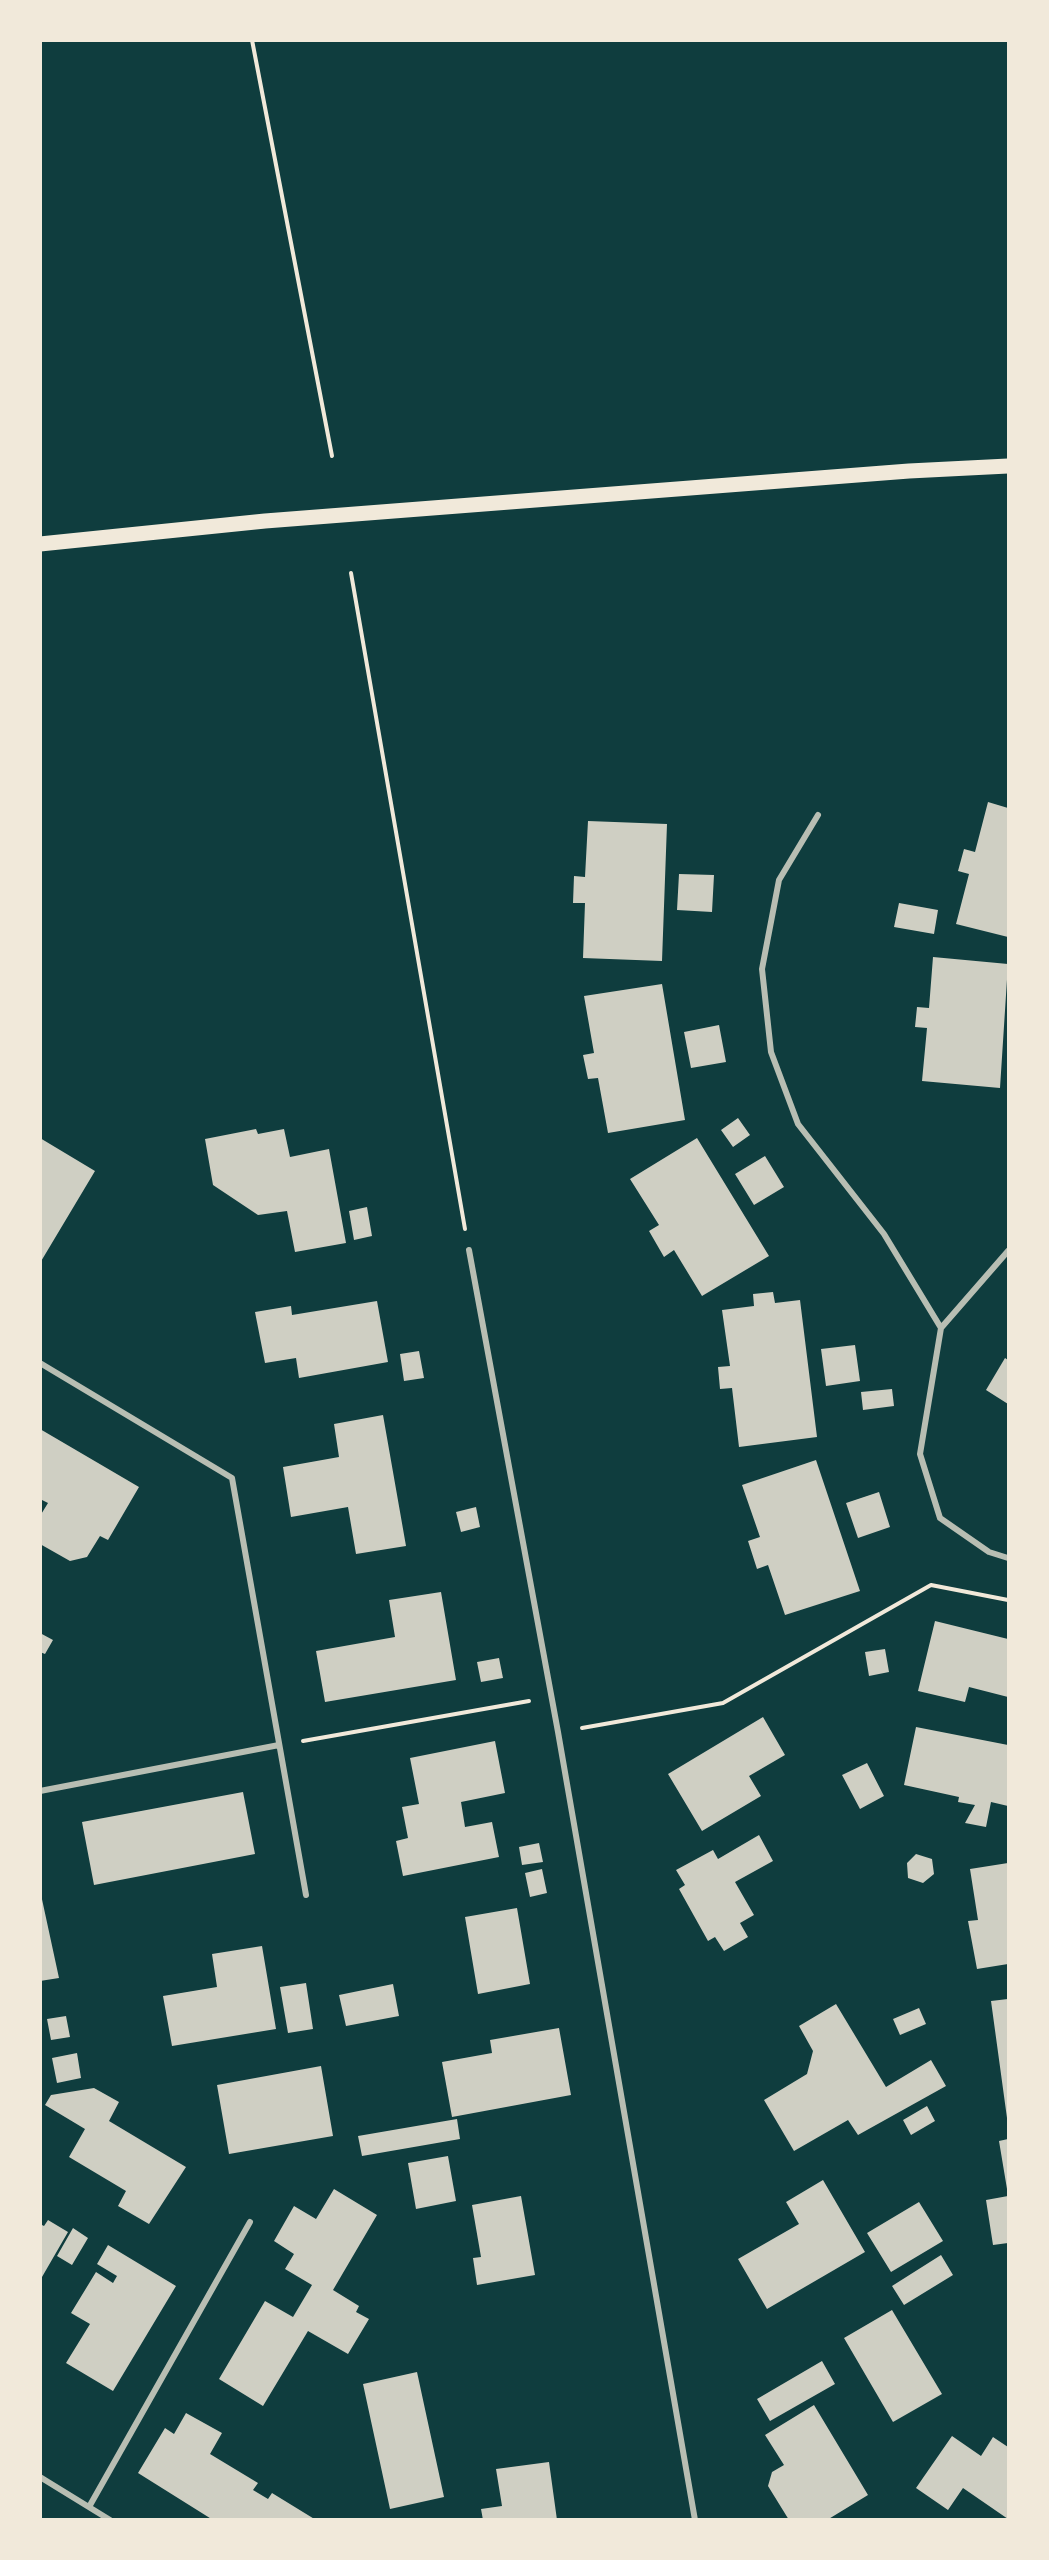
<!DOCTYPE html>
<html>
<head>
<meta charset="utf-8">
<style>
	body { margin:0 }
	#map { position:relative; width:1049px; height:2560px; overflow:hidden; background:#0f3d3e; font-family:Ubuntu,sans-serif }
	canvas { display:block }
	.frame { position:absolute; inset:0; border:42px solid #f1e9da; pointer-events:none }
</style>
</head>
<body>
<div id="map">
<canvas width="1049" height="2560"></canvas>
<div class="frame"></div>
</div>
<script>
const c = document.querySelector('canvas').getContext('2d');
c.lineJoin = 'round';
function fill(path, color) { c.fillStyle = color; c.fill(path, 'evenodd'); }
function stroke(path, color, width, dash) { c.strokeStyle = color; c.lineWidth = width; c.lineCap = dash ? 'butt' : 'round'; c.setLineDash(dash || []); c.stroke(path); }
const building = new Path2D(`
	M988,802L1008,808V937L956,924L969,874L958,871L964,849L975,852Z
	M588,821L667,824L662,961L583,958L585,903H573L574,876L585,877Z
	M679,874L714,875L712,912L677,910Z
	M899,903L938,910L934,934L894,927Z
	M933,957L1008,964L1000,1088L922,1081L927,1028L915,1027L917,1007L929,1008Z
	M662,984L685,1120L608,1133L598,1078L588,1079L583,1055L594,1053L584,996Z
	M719,1025L726,1062L691,1068L684,1032Z
	M738,1118L750,1135L733,1147L721,1130Z
	M256,1129L258,1134L284,1129L290,1157L329,1149L346,1243L295,1252L287,1211L258,1215L213,1185L205,1139Z
	M40,1138L95,1171L40,1263Z
	M697,1138L769,1256L702,1296L674,1250L664,1257L649,1231L659,1225L630,1179Z
	M765,1156L784,1187L754,1205L735,1174Z
	M367,1207L372,1236L354,1240L349,1211Z
	M773,1292L775,1303L800,1300L817,1437L739,1447L732,1388L720,1389L718,1367L730,1366L722,1310L754,1306L753,1294Z
	M377,1301L388,1362L299,1378L296,1358L265,1363L255,1312L291,1306L292,1315Z
	M855,1345L860,1381L826,1386L821,1349Z
	M419,1351L424,1378L404,1381L400,1354Z
	M1005,1358L1008,1360V1404L986,1390Z
	M892,1389L894,1406L863,1410L861,1392Z
	M383,1415L406,1546L356,1554L348,1507L291,1517L283,1467L339,1457L334,1424Z
	M40,1429L139,1487L108,1540L100,1536L87,1557L70,1561L40,1544V1516L48,1503L40,1499Z
	M816,1460L860,1591L785,1615L768,1565L757,1569L748,1541L760,1537L742,1485Z
	M879,1492L890,1527L858,1538L846,1503Z
	M476,1507L480,1527L461,1532L456,1512Z
	M441,1592L456,1680L325,1702L316,1651L395,1637L389,1600Z
	M935,1621L1008,1639V1697L969,1687L965,1702L918,1691Z
	M40,1633L53,1640L45,1654L40,1652Z
	M885,1649L889,1672L869,1676L865,1652Z
	M499,1658L503,1678L481,1682L477,1662Z
	M763,1717L785,1755L749,1776L761,1796L702,1831L668,1774Z
	M916,1727L1008,1745V1806L991,1802L986,1827L965,1823L975,1805L958,1802L959,1797L904,1785Z
	M495,1741L505,1793L461,1802L465,1827L492,1822L499,1857L403,1876L396,1841L408,1838L402,1807L419,1804L410,1758Z
	M867,1763L884,1796L860,1809L842,1775Z
	M243,1792L255,1854L94,1885L82,1822Z
	M759,1835L773,1861L735,1882L754,1915L740,1923L748,1937L724,1951L715,1937L708,1941L679,1889L685,1885L676,1870L713,1850L718,1859Z
	M539,1843L543,1862L522,1865L519,1847Z
	M916,1854L932,1859L934,1874L923,1883L908,1878L907,1863Z
	M1008,1863V1964L977,1969L968,1921L978,1920L970,1869Z
	M542,1869L547,1893L530,1897L525,1873Z
	M40,1890L59,1978L40,1981Z
	M517,1908L530,1984L478,1994L465,1917Z
	M262,1946L276,2029L172,2046L163,1996L217,1987L212,1954Z
	M306,1983L313,2029L288,2033L280,1987Z
	M393,1984L399,2016L346,2026L339,1995Z
	M1008,1999V2118H1007L991,2001Z
	M836,2004L886,2087L931,2060L946,2086L858,2135L848,2120L794,2151L764,2100L807,2074L813,2051L799,2026Z
	M919,2008L926,2024L900,2035L893,2019Z
	M66,2016L70,2037L51,2040L47,2019Z
	M559,2028L571,2095L452,2117L442,2062L492,2053L490,2040Z
	M77,2053L81,2078L57,2083L52,2058Z
	M321,2066L333,2136L229,2154L217,2085Z
	M94,2088L119,2102L109,2121L186,2167L149,2224L118,2206L126,2191L69,2157L85,2129L45,2105L51,2095Z
	M927,2106L935,2121L911,2135L903,2120Z
	M457,2119L460,2139L362,2156L358,2136Z
	M1008,2139V2189H1007L999,2141Z
	M448,2156L456,2201L416,2209L408,2163Z
	M823,2180L865,2252L767,2309L738,2259L799,2224L786,2202Z
	M334,2189L377,2215L333,2290L359,2306L356,2312L369,2319L348,2354L308,2331L263,2406L219,2379L265,2301L293,2317L312,2285L285,2269L294,2254L274,2241L294,2206L316,2219Z
	M521,2196L535,2275L477,2285L473,2258L481,2257L472,2205Z
	M1008,2196V2243L993,2245L986,2200Z
	M919,2202L943,2241L891,2272L867,2233Z
	M48,2220L68,2232L42,2277L40,2224L44,2226Z
	M73,2228L88,2238L72,2265L57,2256Z
	M108,2245L176,2286L113,2391L66,2363L90,2324L71,2313L96,2272L113,2283L117,2276L97,2264Z
	M941,2255L953,2275L904,2305L892,2286Z
	M892,2310L942,2394L893,2422L844,2338Z
	M822,2361L835,2384L770,2421L757,2399Z
	M417,2372L444,2497L390,2509L363,2384Z
	M814,2405L868,2495L827,2520H789L768,2486L772,2472L784,2465L765,2435Z
	M186,2413L222,2433L210,2454L258,2483L253,2490L268,2499L272,2493L316,2520H213L138,2473L165,2428L174,2434Z
	M952,2436L981,2456L993,2437L1008,2447V2519L963,2488L948,2510L916,2488Z
	M549,2462L557,2520H483L481,2509L502,2506L496,2469Z`);
const path = new Path2D(`
	M252,40L332,456
	M351,573L465,1229
	M582,1728L723,1703L931,1585L1008,1600
	M303,1741L529,1701`);
const minor = new Path2D(`
	M818,815L779,880L762,969L771,1052L798,1124L884,1234L941,1328
	M469,1250L558,1732L695,2520
	M1008,1251L941,1328L920,1454L940,1518L989,1552L1008,1558
	M40,1363L232,1478L306,1895
	M40,1791L279,1745
	M40,2477L110,2520
	M89,2507L250,2222`);
const primary = new Path2D(`
	M40,544L265,521L909,471L1008,466`);
fill(building, '#cfcfc3');
stroke(path, '#f1e9da', 4);
stroke(minor, '#b8beb3', 6);
stroke(primary, '#f1e9da', 15);
</script>
</body>
</html>
